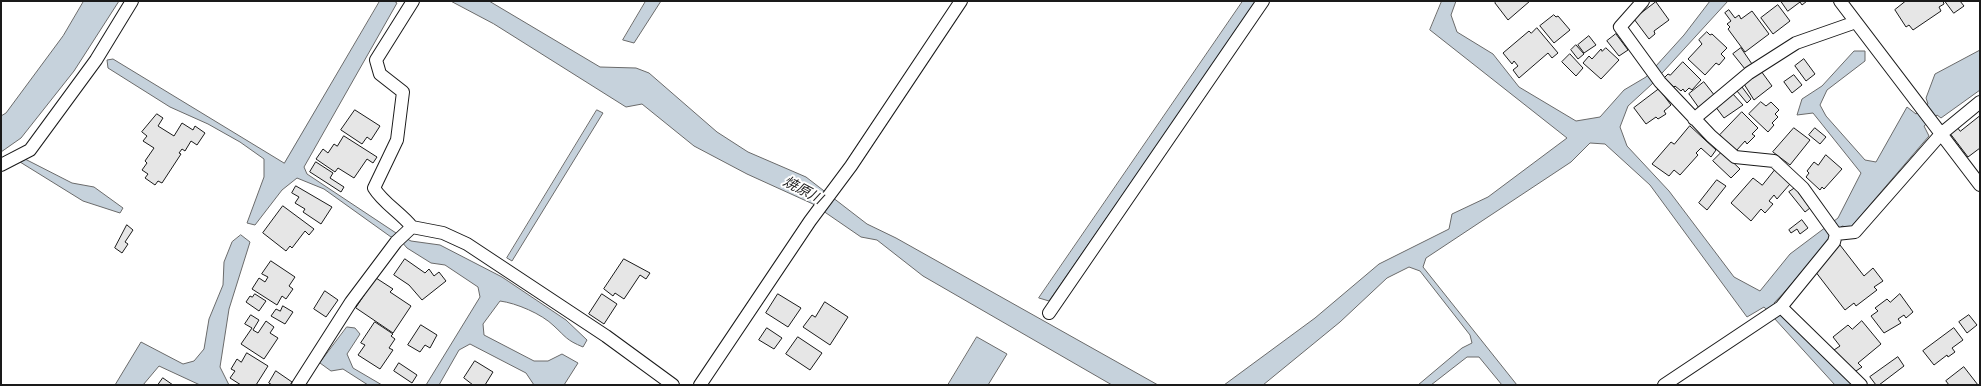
<!DOCTYPE html>
<html>
<head>
<meta charset="utf-8">
<style>
	body { margin:0 }
	#map { position:relative; width:1981px; height:386px; overflow:hidden; background:#fff; font-family:Barlow,sans-serif }
	canvas { display:block }
	.frame { position:absolute; inset:0; border:2px solid #1a1a1a; pointer-events:none }
</style>
</head>
<body>
<div id="map">
<canvas width="1981" height="386"></canvas>
<div class="frame"></div>
</div>
<script>
const c = document.querySelector('canvas').getContext('2d');
c.lineJoin = 'round';
function fill(path, color) { c.fillStyle = color; c.fill(path, 'evenodd'); }
function stroke(path, color, width, dash) { c.strokeStyle = color; c.lineWidth = width; c.lineCap = dash ? 'butt' : 'round'; c.setLineDash(dash || []); c.stroke(path); }
function drawText(font, color, halo, rows, align = 'center') {
  c.font = font + ' Barlow,"Noto Sans JP",sans-serif'; c.lineWidth = 4; c.setLineDash([]); c.textBaseline = 'middle'; c.strokeStyle = halo; c.fillStyle = color; for (const [text, x, y, turn = 0] of rows) {
    c.save(); c.translate(x, y); c.rotate((+turn || 0) * Math.PI / 180); c.textAlign = isNaN(turn) ? turn : align; if (halo) c.strokeText(text, 0, 0); c.fillText(text, 0, 0); c.restore();
  }
}
const water = new Path2D(`
	M84,1H119L74,71L21,138L1,152V116L6,113L63,36Z
	M380,1H394L397,3L304,167L307,174L396,233L411,241L440,245L502,277L566,320L587,340L583,347C566,340 566,337 554,326C542,314 516,303 500,301L483,324L484,335L534,361H548L562,354L578,363L564,385H534L526,373L470,344L459,350L439,385H426L480,297L478,287L445,265L431,263L407,248L396,235L391,237L324,189L297,178L282,190L255,225L247,223L264,177V159L240,142L208,124L170,107L108,68L107,60L113,59L284,163Z
	M451,1H489L600,67L636,68L649,73L717,132L748,152L806,177L867,224L896,238L1158,385H1112L923,276L877,240L861,237L813,204L747,174L694,146L642,104L626,107L494,24Z
	M646,1H661L634,43L623,40Z
	M1243,1H1257L1049,301L1039,298Z
	M1442,1H1456L1451,15L1457,32L1493,54L1519,87L1576,121L1600,117L1624,90L1646,77L1684,35L1710,1H1728L1652,84L1628,106L1620,127L1627,146L1669,191L1734,277L1760,291L1790,254L1838,218L1861,173L1813,113L1797,115L1802,99L1822,86L1854,51H1865V61L1827,90L1820,105L1826,116L1865,160L1876,162L1907,107L1916,114L1928,104L1926,98L1935,74L1980,50V90L1941,118L1937,115L1924,126L1929,136L1850,228L1842,226C1817,250 1798,279 1774,303L1852,385H1835L1764,307L1747,317L1650,185L1605,144L1590,143L1571,162L1426,258L1423,267L1517,385H1502L1479,357H1467L1431,385H1418L1462,348L1472,343L1470,335L1420,271L1409,267L1387,278L1340,322L1263,385H1224L1315,318L1379,264L1449,229L1452,214L1488,197L1567,138L1430,30Z
	M597,110L603,113L512,261L507,258Z
	M25,159L72,183L94,187L123,208L120,213L83,201L20,162Z
	M241,235L250,242L229,309L220,367L229,385H200L159,366L143,385H115L141,342L183,364L194,361L204,349L209,319L223,285L224,262L232,242Z
	M347,327L355,328L360,334L347,354L353,368L382,385H368L343,369L331,371L320,363Z
	M977,337L1007,354L988,385H948Z`);
const building = new Path2D(`
	M1497,1H1530L1508,20L1495,3Z
	M1781,1H1807L1802,5L1800,2L1788,11Z
	M1906,1H1943L1944,4L1939,7L1941,11L1913,30L1909,25L1906,27L1895,10Z
	M1945,1H1960L1964,6L1954,13Z
	M1656,2L1669,20L1654,31L1655,34L1649,39L1634,19Z
	M1778,5L1790,21L1773,34L1761,18Z
	M1729,10L1735,18L1739,15L1741,19L1752,11L1769,34L1745,52L1728,29L1730,27L1727,24L1731,21L1725,13Z
	M1554,15L1556,17L1558,16L1570,30L1554,43L1540,26Z
	M1537,28L1558,53L1552,58L1548,53L1519,78L1513,70L1518,66L1514,61L1512,64L1503,53L1529,31L1531,33Z
	M1707,32L1710,35L1712,34L1727,48L1721,54L1725,58L1719,65L1716,63L1705,75L1688,59L1702,44L1699,40Z
	M1616,34L1628,50L1619,56L1607,41Z
	M1589,36L1596,45L1584,53L1578,45Z
	M1576,45L1584,54L1578,59L1571,50Z
	M1606,48L1619,60L1601,79L1583,63L1589,56L1592,59L1601,49L1602,51Z
	M1741,48L1752,64L1745,69L1733,54Z
	M1570,54L1583,68L1576,76L1562,62Z
	M1804,59L1815,74L1806,81L1795,66Z
	M1683,62L1701,80L1692,90L1689,88L1685,92L1683,89L1681,91L1675,86L1674,87L1664,78L1668,74L1670,75Z
	M1761,71L1772,86L1754,100L1744,84Z
	M1794,75L1802,85L1792,93L1784,82Z
	M1704,82L1715,96L1699,108L1689,94Z
	M1742,87L1751,99L1747,103L1737,91Z
	M1659,89L1671,105L1664,111L1666,114L1658,119L1656,117L1646,124L1634,108Z
	M1732,93L1743,105L1724,118L1715,106Z
	M1761,102L1766,106L1771,102L1779,110L1775,114L1778,117L1772,123L1774,125L1768,132L1749,114Z
	M355,110L380,126L371,140L367,137L362,144L341,130Z
	M1742,112L1758,128L1752,134L1755,136L1747,144L1745,141L1736,151L1720,135Z
	M157,114L163,118L158,126L174,136L182,123L193,130L195,126L205,133L197,145L191,141L185,151L182,149L179,153L181,154L162,183L158,181L155,185L145,178L148,174L142,170L147,163L145,161L154,148L143,141L147,136L142,132Z
	M1980,116V148L1968,157L1949,132L1957,127L1960,131Z
	M1690,126L1716,150L1711,157L1701,148L1696,153L1698,155L1680,175L1674,170L1669,176L1652,164L1671,142L1674,144Z
	M1794,128L1810,140L1790,165L1773,152Z
	M1815,128L1826,137L1820,144L1809,135Z
	M344,136L377,157L373,163L367,159L354,178L338,168L335,172L316,159L323,149L328,153L334,144L337,146Z
	M1722,152L1740,169L1731,178L1713,161Z
	M1826,155L1842,169L1824,189L1822,187L1820,190L1806,177L1809,173L1807,171L1814,162L1818,165Z
	M316,162L333,173L330,178L344,187L341,192L310,172Z
	M1775,170L1790,184L1777,199L1774,195L1769,201L1773,204L1765,213L1761,209L1751,221L1731,203L1753,178L1762,185Z
	M1717,180L1726,186L1707,210L1699,203Z
	M296,186L332,207L321,224L303,212L305,209L295,203L299,197L292,193Z
	M1795,188L1810,208L1805,212L1789,192Z
	M283,206L314,229L309,235L305,231L292,248L290,246L286,251L263,233Z
	M1802,220L1808,228L1800,234L1797,229L1791,233L1789,230Z
	M127,225L133,230L125,242L128,244L122,253L115,248Z
	M1840,245L1864,276L1873,268L1883,281L1874,287L1877,290L1856,306L1854,303L1845,310L1815,271Z
	M405,259L425,273L429,269L434,276L439,272L446,281L422,300L409,285L394,275Z
	M624,259L650,273L646,279L640,275L624,299L615,293L613,296L604,289Z
	M271,261L295,277L289,286L293,289L286,299L282,296L277,305L252,289L259,278L265,282L268,277L262,274Z
	M376,278L393,289L390,292L411,306L393,333L356,308Z
	M325,291L338,300L326,317L314,309Z
	M255,294L266,301L259,311L246,302L250,296L252,297Z
	M602,294L617,304L604,324L589,314Z
	M778,294L801,308L788,327L766,313Z
	M1900,294L1913,312L1906,318L1904,315L1898,319L1901,323L1884,333L1871,316L1878,311L1875,308L1887,299L1890,302Z
	M825,302L848,317L830,345L803,327L812,315L815,317Z
	M283,306L293,312L285,324L271,316L276,309L280,311Z
	M251,315L259,320L253,330L258,333L266,321L274,327L270,333L278,338L264,359L241,344L252,328L245,324Z
	M1969,315L1977,325L1967,333L1959,322Z
	M1862,321L1881,344L1858,363L1862,367L1853,373L1834,350L1840,346L1833,337L1848,325L1852,329Z
	M375,322L393,334L391,336L395,339L389,348L393,350L380,369L358,355L365,345L361,343Z
	M421,325L437,335L430,348L425,345L420,352L408,345Z
	M767,328L782,338L774,349L759,340Z
	M1954,328L1963,340L1952,348L1955,352L1948,357L1947,355L1934,365L1923,351Z
	M798,337L822,353L810,370L786,354Z
	M247,353L268,366L256,385H241L230,378L235,371L231,369L237,359L241,362Z
	M1898,357L1904,366L1879,385H1876L1870,377Z
	M475,361L493,372L485,385H473L464,378Z
	M399,363L417,375L412,383L394,371Z
	M1964,367L1978,385H1949L1946,381Z
	M276,371L292,382L290,385H272L269,383Z
	M163,378L173,385H158Z`);
const street = new Path2D(`
	M1643,1L1620,27L1660,82L1711,136L1735,157L1774,161L1803,188L1836,234
	M1840,1L1980,185
	M1694,119L1749,73L1796,43L1856,22
	M1,165L30,150L96,60L132,1
	M412,227C401,213 383,203 374,188L397,140L403,92L380,74L376,60L413,1
	M1836,234L1855,232L1941,134L1980,102
	M1781,307L1861,385
	M1049,313L1263,1
	M298,385L351,302L396,242L412,227L443,233L467,244L606,336L673,385
	M700,385L810,221L851,166L961,1
	M1664,385L1781,307L1834,242L1836,234`);
const waterNames = [
	["焼原川",803,190,28]
];
fill(water, '#c6d2dc');
stroke(water, '#6a6a6a', 1);
fill(building, '#e6e6e6');
stroke(building, '#1a1a1a', 1);
stroke(street, '#1a1a1a', 14);
stroke(street, '#fff', 12);
drawText('italic 14px', '#1a1a1a', '#fff', waterNames);
</script>
</body>
</html>
